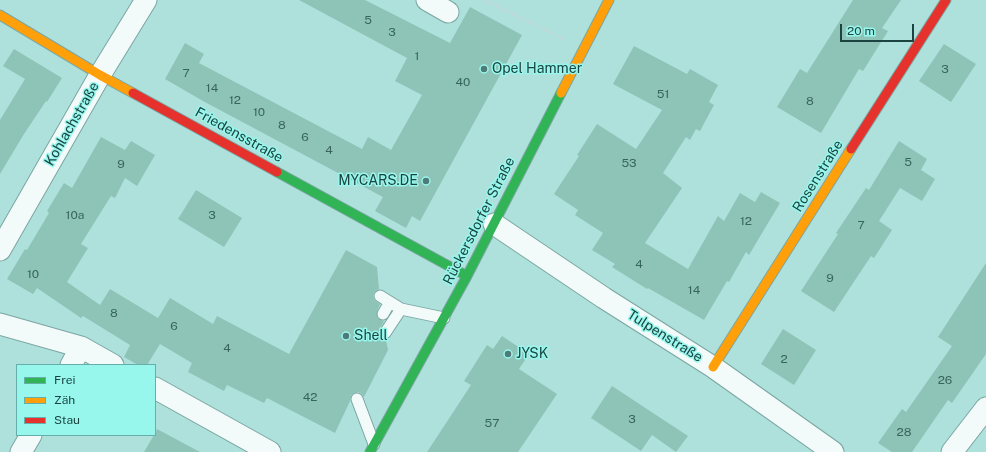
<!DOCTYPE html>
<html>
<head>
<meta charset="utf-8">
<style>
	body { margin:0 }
	#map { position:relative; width:986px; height:452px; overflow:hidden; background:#aee1dc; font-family:"Public Sans",sans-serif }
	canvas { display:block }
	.legend { position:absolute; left:16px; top:364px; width:140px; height:72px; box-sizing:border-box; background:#98f7ed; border:1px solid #66afa8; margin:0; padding:5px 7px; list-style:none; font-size:12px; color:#1b4440 }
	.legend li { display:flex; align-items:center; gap:8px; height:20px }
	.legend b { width:20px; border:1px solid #66afa8 }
	.scale { position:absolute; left:840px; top:24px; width:74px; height:18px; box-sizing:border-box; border:2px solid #1b4440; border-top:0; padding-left:5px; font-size:12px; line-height:14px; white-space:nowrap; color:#1b4440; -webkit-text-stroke:3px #98f7ed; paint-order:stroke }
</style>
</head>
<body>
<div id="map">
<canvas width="986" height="452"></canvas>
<ul class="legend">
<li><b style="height:5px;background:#30b455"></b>Frei</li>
<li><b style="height:5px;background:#ff9f0a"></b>Zäh</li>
<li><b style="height:5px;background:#e5322d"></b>Stau</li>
</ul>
<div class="scale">20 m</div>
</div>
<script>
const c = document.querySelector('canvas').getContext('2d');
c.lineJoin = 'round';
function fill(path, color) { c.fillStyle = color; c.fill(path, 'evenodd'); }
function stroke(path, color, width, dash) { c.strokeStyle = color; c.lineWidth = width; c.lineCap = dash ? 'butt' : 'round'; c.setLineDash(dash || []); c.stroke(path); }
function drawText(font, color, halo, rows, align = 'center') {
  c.font = font + ' "Public Sans",sans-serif'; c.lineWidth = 3; c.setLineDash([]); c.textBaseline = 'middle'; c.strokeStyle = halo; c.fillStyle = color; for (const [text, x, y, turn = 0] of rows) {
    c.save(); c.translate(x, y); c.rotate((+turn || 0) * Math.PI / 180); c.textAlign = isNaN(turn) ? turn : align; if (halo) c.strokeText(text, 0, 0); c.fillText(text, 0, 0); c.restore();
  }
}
const building = new Path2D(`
	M299,0H365L450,43L470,7L522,35L420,221L412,216L406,228L375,211L383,197L203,101L165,79L185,43L204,54L199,63L362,149L368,137L391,150L422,95L395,81L407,58Z
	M853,0H901L882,28L888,31L863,71L859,69L821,133L777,107L800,69L807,73Z
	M944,44L976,64L951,102L919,81Z
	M634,46L687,74L690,69L718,85L709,102L714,105L700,131L696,129L690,140L686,137L663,173L682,188L645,243L688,269L718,216L724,221L740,193L755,202L761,192L780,203L749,255L746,252L729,282L727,281L704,320L648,288L647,289L612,267L615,264L592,250L603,233L575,215L578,210L554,194L579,156L577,155L597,124L636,149L662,110L613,84Z
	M14,49L62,78L47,102L46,101L24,134L0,174V120L25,79L3,66Z
	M101,137L125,150L131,141L155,155L137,186L125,178L115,198L111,196L81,244L88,248L67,282L100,305L110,289L158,318L170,298L213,324L217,316L289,354L346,250L377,267L379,289L374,292L373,296L374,300L380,304L377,311V317L384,322L379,329V336L381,339L386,340L388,350L364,397L361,393L358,392L351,395L350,401L335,433L267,398L264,403L227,385L224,391L188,372L192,363L160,344L147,365H138L124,357L130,345L83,316L81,318L37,288L33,294L7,279L25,249L27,250L49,213L47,211L64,183L72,188Z
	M899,141L927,159L921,170L935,179L922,201L900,188L879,221L892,230L874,258L871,256L834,312L801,291L838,234L836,233L866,188L869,190Z
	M196,190L242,218L224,247L178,219Z
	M986,263V354L952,403L948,400L912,452H892L878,443L902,409L906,412L952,346L938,337Z
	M783,329L816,350L794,385L761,364Z
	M502,336L529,354L519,369L557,394L518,452H427L471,385L464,381L487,345L493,349Z
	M612,386L688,436L676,452L652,435L641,451L591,418Z
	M157,429L200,452H144L154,435H155Z`);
const path = new Path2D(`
	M485,0L564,39`);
const lane = new Path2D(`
	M380,296L401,309L444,318
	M383,314L390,302
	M385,333L401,309
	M357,399L374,444`);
const street = new Path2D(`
	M427,0L448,12
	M494,224L604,298L713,367L833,452
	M0,250L100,75L146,0
	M0,324L81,347L113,365
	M71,365L81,347
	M155,388L270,452
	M21,452L31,435
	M952,452L986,408`);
const fast = new Path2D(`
	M277,172L467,276
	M370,452L467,276L561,93`);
const slow = new Path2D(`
	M0,15L100,75L133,93
	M561,93L609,0
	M713,367L851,149`);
const jam = new Path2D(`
	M133,93L277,172
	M851,149L946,0`);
const markers = [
	[484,69,4,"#4e7b77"],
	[426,181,4,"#4e7b77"],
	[346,336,4,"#4e7b77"],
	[508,354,4,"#4e7b77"]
];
const numberNames = [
	["5",368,20],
	["3",392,32],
	["1",417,56],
	["3",945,69],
	["7",186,73],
	["40",463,82],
	["14",212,88],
	["51",663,94],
	["12",235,100],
	["8",810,101],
	["10",259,112],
	["8",282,125],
	["6",305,137],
	["4",329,150],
	["5",908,162],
	["53",629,163],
	["9",121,164],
	["10a",75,215],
	["3",212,215],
	["12",746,221],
	["7",861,225],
	["4",639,264],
	["10",33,274],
	["9",830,278],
	["14",694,290],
	["8",114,313],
	["6",174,326],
	["4",227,348],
	["2",784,359],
	["26",945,380],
	["42",310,397],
	["3",632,419],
	["57",492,423],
	["28",904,432]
];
const poiNames = [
	["Opel Hammer",492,69],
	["MYCARS.DE",418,181,"right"],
	["Shell",354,336],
	["JYSK",516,354]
];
const streetNames = [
	["Kohlachstraße",72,124,-60],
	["Friedensstraße",239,135,29],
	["Rosenstraße",818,176,-58],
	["Rückersdorfer Straße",479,221,-63],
	["Tulpenstraße",665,336,32]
];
fill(building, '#8ec3b7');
stroke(lane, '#7ba6a2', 13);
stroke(street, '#7ba6a2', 23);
stroke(fast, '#7ba6a2', 11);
stroke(slow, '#7ba6a2', 11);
stroke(jam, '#7ba6a2', 11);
stroke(path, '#c5d6d4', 2.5, [3, 3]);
stroke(lane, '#f3fafa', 11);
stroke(street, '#f3fafa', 21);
stroke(fast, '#30b455', 9);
stroke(slow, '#ff9f0a', 9);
stroke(jam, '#e5322d', 9);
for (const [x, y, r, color] of markers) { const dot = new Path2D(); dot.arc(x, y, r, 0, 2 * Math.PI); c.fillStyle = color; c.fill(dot); stroke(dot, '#98f7ed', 1.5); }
drawText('12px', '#38645e', null, numberNames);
drawText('14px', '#1b4440', '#98f7ed', poiNames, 'left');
drawText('14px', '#1b4440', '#98f7ed', streetNames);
</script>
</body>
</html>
